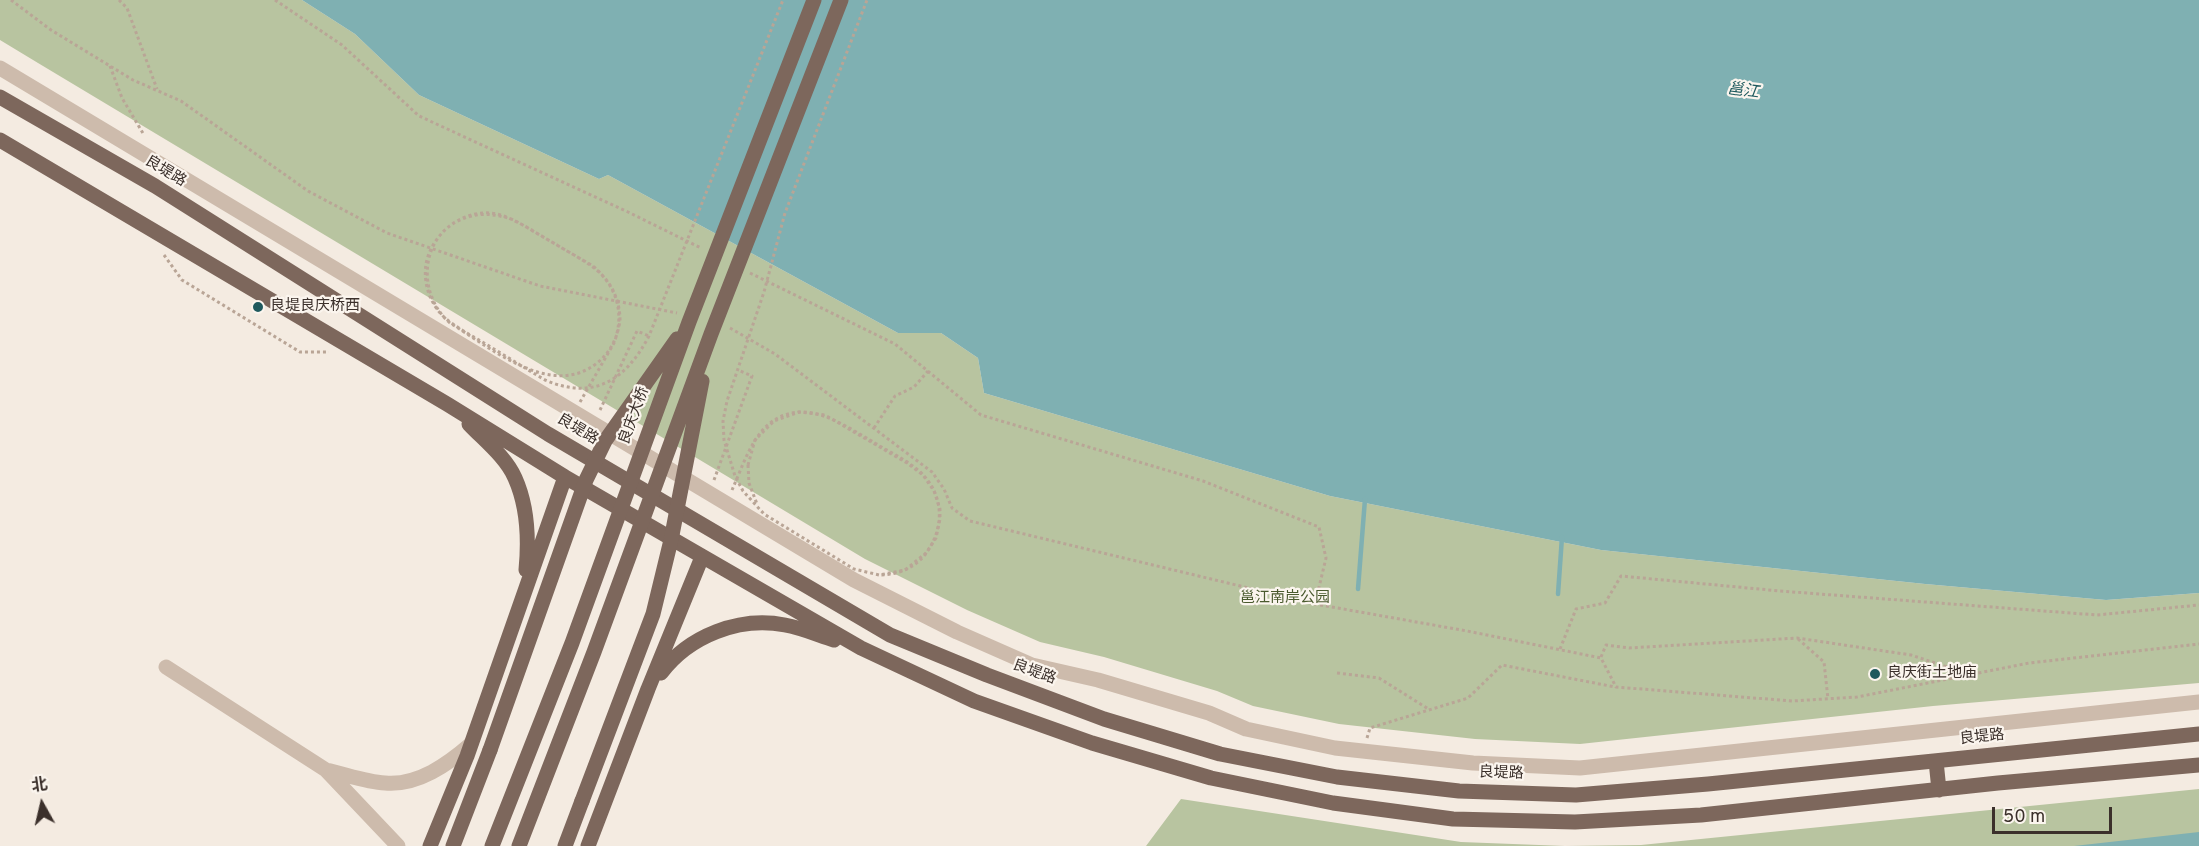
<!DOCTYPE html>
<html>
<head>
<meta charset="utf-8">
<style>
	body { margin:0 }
	#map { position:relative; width:2199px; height:846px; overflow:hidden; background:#f4ebe1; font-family:Overpass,"Noto Sans SC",sans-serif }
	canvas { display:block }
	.north { position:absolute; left:12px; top:774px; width:60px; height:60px; -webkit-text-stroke:4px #fbf5ee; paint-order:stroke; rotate:352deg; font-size:16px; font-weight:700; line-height:24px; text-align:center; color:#3b302b }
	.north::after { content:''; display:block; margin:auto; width:21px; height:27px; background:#3b302b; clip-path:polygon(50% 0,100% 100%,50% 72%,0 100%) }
	.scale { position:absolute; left:1992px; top:807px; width:120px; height:27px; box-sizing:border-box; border:3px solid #3b302b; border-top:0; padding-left:8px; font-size:18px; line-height:21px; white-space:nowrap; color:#3b302b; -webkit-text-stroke:4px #fbf5ee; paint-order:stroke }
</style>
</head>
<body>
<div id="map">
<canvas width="2199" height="846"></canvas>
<div class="north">北</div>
<div class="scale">50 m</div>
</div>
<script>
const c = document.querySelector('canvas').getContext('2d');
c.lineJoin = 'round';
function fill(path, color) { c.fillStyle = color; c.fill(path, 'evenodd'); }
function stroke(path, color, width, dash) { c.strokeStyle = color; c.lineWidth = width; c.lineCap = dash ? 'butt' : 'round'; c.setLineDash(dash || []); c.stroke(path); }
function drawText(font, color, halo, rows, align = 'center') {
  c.font = font + ' Overpass,"Noto Sans SC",sans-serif'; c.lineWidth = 4.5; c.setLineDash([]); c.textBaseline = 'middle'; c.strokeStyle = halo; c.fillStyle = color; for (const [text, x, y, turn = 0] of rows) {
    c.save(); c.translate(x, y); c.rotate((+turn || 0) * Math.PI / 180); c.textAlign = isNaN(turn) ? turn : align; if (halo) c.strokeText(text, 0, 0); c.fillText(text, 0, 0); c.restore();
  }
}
const green = new Path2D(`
	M0,0H302L355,34L419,95L599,179L608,175L898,333H941L978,358L984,393L1330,496L1601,550L1925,584L2106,600L2199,593V683L1933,706L1580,744L1475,739L1339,724L1253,706L1217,691L1104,657L1040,642L967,610L865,559L38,63L0,40Z
	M2199,789V846H1146L1181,799L1461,842L1565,846L1641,845Z`);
const water = new Path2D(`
	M302,0H2199V593L2106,600L1925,584L1601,550L1330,496L984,393L978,358L941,333H898L608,175L599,179L419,95L355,34Z
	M2199,832V846H2074Z`);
const stream = new Path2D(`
	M1358,589L1365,499
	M1558,594L1562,537`);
const path = new Path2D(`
	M11,0L51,30L133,80L181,101L308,191L387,233L540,286L677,313
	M119,0L127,8L157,89
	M275,0L342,45L419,116L628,212L701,248
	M110,66L122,98L144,135
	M164,255L182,280L300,352H329
	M750,273L895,344L981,415L1203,481L1319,527L1326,558L1315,604
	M730,328L775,354L932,472L944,489L952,508L970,521L1315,604L1467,631L1601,658L1616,687L1792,701L1857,697L2029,663L2199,644
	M600,410L637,331L649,336
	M874,428L895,396L914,387L928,371
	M748,465L749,483L757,504
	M714,480L752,376L738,370
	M732,490C742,468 751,438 770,423C806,396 843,425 875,443C889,452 905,459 918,470C943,491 946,525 927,552C917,567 898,575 880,575
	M1798,639L1824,662L1828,699
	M1560,649L1576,609L1605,603L1621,576L1780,591L2097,615L2199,605
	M1601,657L1606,645L1629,648L1797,638L1911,655L1968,674
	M1337,673L1379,678L1430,710
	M1367,738L1370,728L1468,698L1502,665L1615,687`);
const minor = new Path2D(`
	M0,68L854,580L957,632L1032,665L1098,680L1209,713L1246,729L1335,748L1473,763L1580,768L2199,702
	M166,667L326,770
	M398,846L326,770C345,774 366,782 385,783C418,786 448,764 471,744`);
const major = new Path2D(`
	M0,97L155,186L548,434L890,635L987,675L1104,719L1220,754L1337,777L1459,791L1576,795L1708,784L2199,734
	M0,140L447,404L565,477L861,648L974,701L1092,743L1211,778L1333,803L1453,819L1575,822L1701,815L1998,783L2199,765
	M469,424C484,440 506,457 515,478C528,507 529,539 526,570
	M661,673C689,636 739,616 785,625C802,628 818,635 834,640
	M1936,761L1939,790
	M430,846L467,756L565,477
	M453,846L490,750
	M565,846L582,801
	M588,846L648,689L702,557`);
const pathBridge = new Path2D(`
	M580,402L614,343C625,313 617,287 593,266L514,220C499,215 484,212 468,217C420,231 415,293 450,323C490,347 551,400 597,363C610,353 618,337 620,320C620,307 616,293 608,282C596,265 574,256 557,245C539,235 521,222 501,215C468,205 432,231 426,264C423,283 430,304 444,317C454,326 467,333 479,340C501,353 523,367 545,380C594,401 626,380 649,336L783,0
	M748,465L755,440L774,421L799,412L825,415L907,463L923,475L934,491L940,509V519L936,538L926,553L905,570L879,575L854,569L764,514L743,491L735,476L724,440L723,421L727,401L764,292L785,213L867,0`);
const majorBridge = new Path2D(`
	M490,750L586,480L605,441L677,339
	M582,801L653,614L671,540L702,381
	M492,846L572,643L689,322L814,0
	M519,846L594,652L711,334L841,0`);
const markers = [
	[258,307,6,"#1f5a5e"],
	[1875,674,6,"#1f5a5e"]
];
const streetNames = [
	["良堤路",165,172,31],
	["良庆大桥",635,416,-70],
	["良堤路",577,430,31],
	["良堤路",1034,673,20],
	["良堤路",1982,738,-6],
	["良堤路",1501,774,2]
];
const poiNames = [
	["良堤良庆桥西",270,307],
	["良庆街土地庙",1887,674]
];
const parkNames = [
	["邕江南岸公园",1285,599]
];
const waterNames = [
	["邕江",1743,92,7]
];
fill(green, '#b8c4a0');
fill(water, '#7fb0b2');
stroke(stream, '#7fb0b2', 4.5);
stroke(path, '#b9a596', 3, [3, 3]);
stroke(minor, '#cdbbac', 15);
stroke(major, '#7d675c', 15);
stroke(pathBridge, '#b9a596', 3, [3, 3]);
stroke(majorBridge, '#7d675c', 15);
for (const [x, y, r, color] of markers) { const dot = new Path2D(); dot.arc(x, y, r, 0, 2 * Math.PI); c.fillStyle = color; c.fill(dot); stroke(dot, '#fbf5ee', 2); }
drawText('15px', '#3b302b', '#fbf5ee', streetNames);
drawText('15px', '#3b302b', '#fbf5ee', poiNames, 'left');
drawText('15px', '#4a5a2e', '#fbf5ee', parkNames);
drawText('italic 16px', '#1f5a5e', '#fbf5ee', waterNames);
</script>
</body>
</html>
